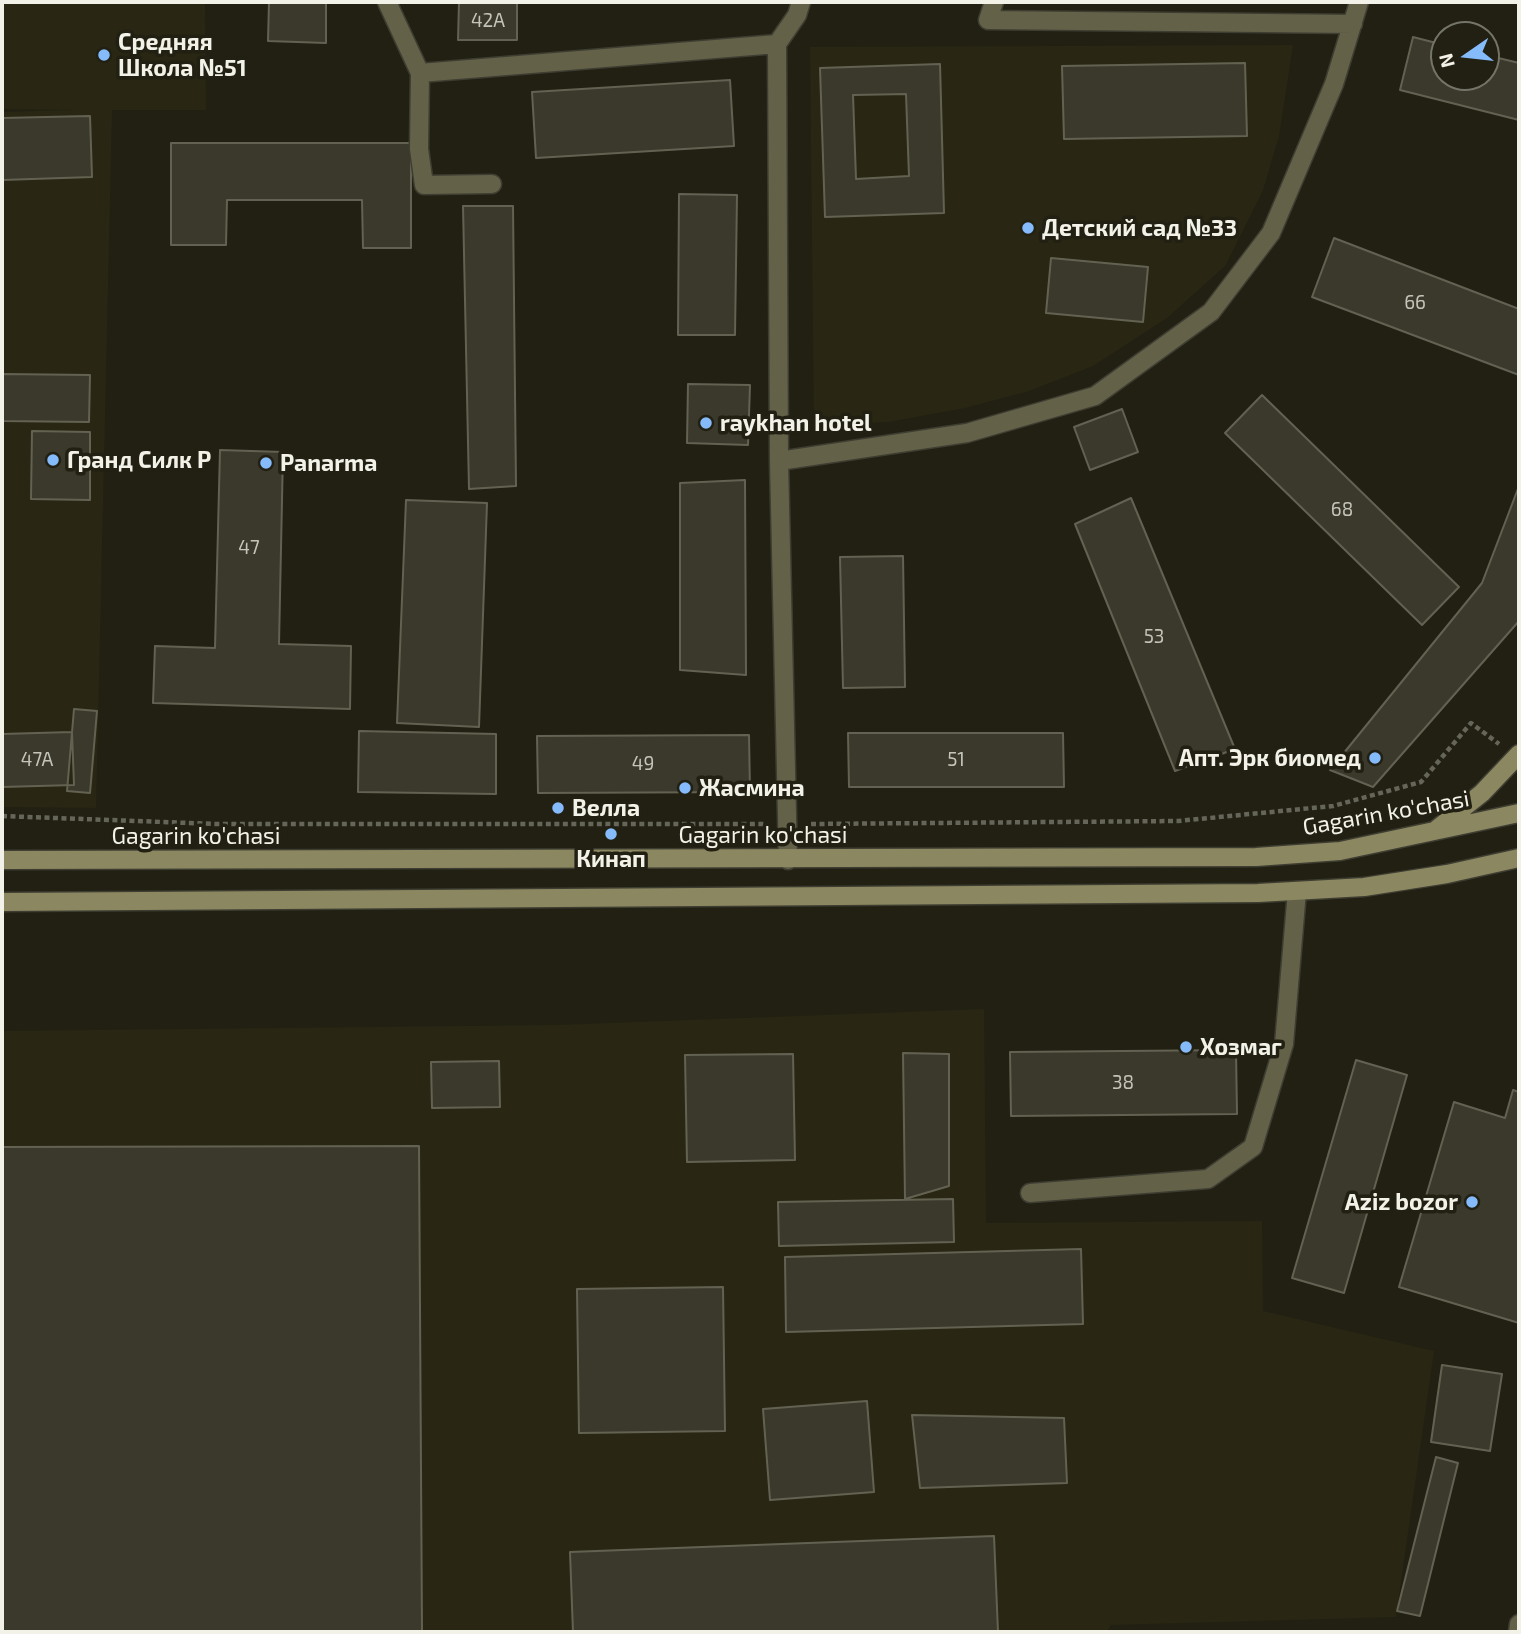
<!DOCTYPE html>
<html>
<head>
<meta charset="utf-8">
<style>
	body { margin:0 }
	#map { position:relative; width:1521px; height:1634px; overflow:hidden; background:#212013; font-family:"Exo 2",sans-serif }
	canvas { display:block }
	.frame { position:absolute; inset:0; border:4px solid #f3f2e9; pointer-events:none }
	.north { position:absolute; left:1430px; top:21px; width:70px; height:70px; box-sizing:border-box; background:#212013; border:2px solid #757469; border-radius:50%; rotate:256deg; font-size:19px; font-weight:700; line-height:28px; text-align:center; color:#f3f2e9 }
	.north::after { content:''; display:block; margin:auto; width:24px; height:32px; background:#85bbfb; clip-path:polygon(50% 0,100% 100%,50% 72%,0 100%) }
</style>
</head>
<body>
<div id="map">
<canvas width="1521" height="1634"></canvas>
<div class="frame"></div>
<div class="north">N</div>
</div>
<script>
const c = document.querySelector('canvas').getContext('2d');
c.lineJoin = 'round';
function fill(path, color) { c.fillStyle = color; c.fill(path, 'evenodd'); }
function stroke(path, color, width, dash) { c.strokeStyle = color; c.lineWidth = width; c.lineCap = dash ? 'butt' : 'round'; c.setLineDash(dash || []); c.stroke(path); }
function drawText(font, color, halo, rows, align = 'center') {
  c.font = font + ' "Exo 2",sans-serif'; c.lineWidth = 7; c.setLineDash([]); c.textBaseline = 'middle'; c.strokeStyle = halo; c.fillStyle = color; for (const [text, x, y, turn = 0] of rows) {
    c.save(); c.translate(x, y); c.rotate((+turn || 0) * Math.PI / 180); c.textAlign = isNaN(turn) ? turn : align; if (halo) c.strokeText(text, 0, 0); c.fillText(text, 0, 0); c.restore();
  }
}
const built = new Path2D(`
	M2,2H205L206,110H112L96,808L2,807V112L75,110L2,109Z
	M1293,45L1279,136L1263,190L1225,266L1167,318L1093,366L1029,391L965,408L888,422L814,426L810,47Z
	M984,1009L986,1223L1262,1221L1263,1311L1434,1351L1396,1617L1111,1625L1107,1632H2V1031L558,1025Z`);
const building = new Path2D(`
	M269,2H326V43L268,41Z
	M459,2H517V40H458Z
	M1413,37L1444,45V77H1486V55L1519,63V120L1400,90Z
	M1245,63L1247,136L1064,139L1062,66Z
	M940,64L944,213L825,217L820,68ZM906,94L909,176L856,179L853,95Z
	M730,80L734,146L536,158L532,92Z
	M90,116L92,177L2,180V118Z
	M171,143H411V248H363L362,200H227L226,245H171Z
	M679,194L737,195L735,335H678Z
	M463,206H513L516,486L469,489Z
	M1334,238L1519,309V375L1312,297Z
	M1051,258L1148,267L1143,322L1046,313Z
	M2,374L90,375L89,422L2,421Z
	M688,384L750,385L748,445L687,443Z
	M1262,395L1459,587L1422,625L1225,433Z
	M1122,409L1138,452L1090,470L1074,427Z
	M32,431L90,432V500L31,499Z
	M220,450L283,452L279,644L351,646L350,709L153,703L155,646L215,648Z
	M745,480L746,675L680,670V483Z
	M1519,486V621L1373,787L1330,770L1482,583Z
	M1131,498L1235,749L1175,771L1075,524Z
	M406,500L487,503L479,727L397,723Z
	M903,556L905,687L843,688L840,557Z
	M74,709L97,711L90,793L67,791Z
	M359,731L496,734V794L358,792Z
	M72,732L74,785L2,787V734Z
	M848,733H1063L1064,787H849Z
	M749,735L750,792L538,793L537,736Z
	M1236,1050L1237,1114L1011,1116L1010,1052Z
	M903,1053L949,1054V1186L905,1199Z
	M793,1054L795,1160L687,1162L685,1055Z
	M1356,1060L1407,1075L1344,1293L1292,1278Z
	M499,1061L500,1107L432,1108L431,1062Z
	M1513,1090L1519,1092V1323L1399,1287L1454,1102L1505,1118Z
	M419,1146L422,1632H2V1147Z
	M953,1199L954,1242L779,1246L778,1202Z
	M1081,1249L1083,1324L786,1332L785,1257Z
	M723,1287L725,1431L579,1433L577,1289Z
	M1442,1365L1502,1374L1490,1451L1431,1442Z
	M867,1401L874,1492L770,1500L763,1409Z
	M912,1415L1064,1418L1067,1483L920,1488Z
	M1436,1457L1458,1463L1420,1616L1397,1611Z
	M994,1536L998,1632H573L570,1552Z`);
const path = new Path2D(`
	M2,816L217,824H764
	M811,824L1178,821L1333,806L1421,782L1471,723L1499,744`);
const service = new Path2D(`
	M387,2L420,73L777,44
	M994,2L988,20L1353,24
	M420,73L419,149L424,185L492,184
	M779,461L967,433L1095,396L1211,312L1271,233L1334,84L1359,2
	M788,860L779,461L777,44L797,15L801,2
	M1030,1193L1208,1179L1253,1147L1284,1044L1297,891
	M1518,1632L1519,1624`);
const secondary = new Path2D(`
	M1437,829L1482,793L1519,754
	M2,860L1256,857L1340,851L1519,813
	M2,902L1258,893L1364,887L1447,874L1519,858`);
const markers = [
	[104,55,7,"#85bbfb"],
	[1028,228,7,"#85bbfb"],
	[706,423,7,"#85bbfb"],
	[53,460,7,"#85bbfb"],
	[266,463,7,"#85bbfb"],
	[1375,758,7,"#85bbfb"],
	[685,788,7,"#85bbfb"],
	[558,808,7,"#85bbfb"],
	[611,834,7,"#85bbfb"],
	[1186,1047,7,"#85bbfb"],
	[1472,1202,7,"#85bbfb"]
];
const numberNames = [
	["42А",488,21],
	["66",1415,303],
	["68",1342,510],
	["47",249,548],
	["53",1154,637],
	["47A",37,760],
	["51",956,760],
	["49",643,764],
	["38",1123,1083]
];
const poiNames = [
	["Средняя",118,42],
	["Школа №51",118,68],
	["Детский сад №33",1042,228],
	["raykhan hotel",720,423],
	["Гранд Силк Р",67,460],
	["Panarma",280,463],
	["Апт. Эрк биомед",1361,758,"right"],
	["Жасмина",699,788],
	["Велла",572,808],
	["Кинап",611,859,"center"],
	["Хозмаг",1200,1047],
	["Aziz bozor",1458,1202,"right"]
];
const streetNames = [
	["Gagarin ko'chasi",1386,813,-10],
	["Gagarin ko'chasi",763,835],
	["Gagarin ko'chasi",196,836]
];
fill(built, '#292713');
fill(building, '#3a392b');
stroke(building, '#636252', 2);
stroke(service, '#3e3d31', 21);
stroke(secondary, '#3e3d31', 21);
stroke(path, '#666559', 4.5, [5, 3.5]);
stroke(service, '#646149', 18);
stroke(secondary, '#8b8760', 18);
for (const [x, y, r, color] of markers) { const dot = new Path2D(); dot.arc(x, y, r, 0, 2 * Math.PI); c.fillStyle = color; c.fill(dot); stroke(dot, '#212013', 2.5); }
drawText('19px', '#c5c4ba', null, numberNames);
drawText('bold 23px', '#f3f2e9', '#212013', poiNames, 'left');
drawText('23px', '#f3f2e9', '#212013', streetNames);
</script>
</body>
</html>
